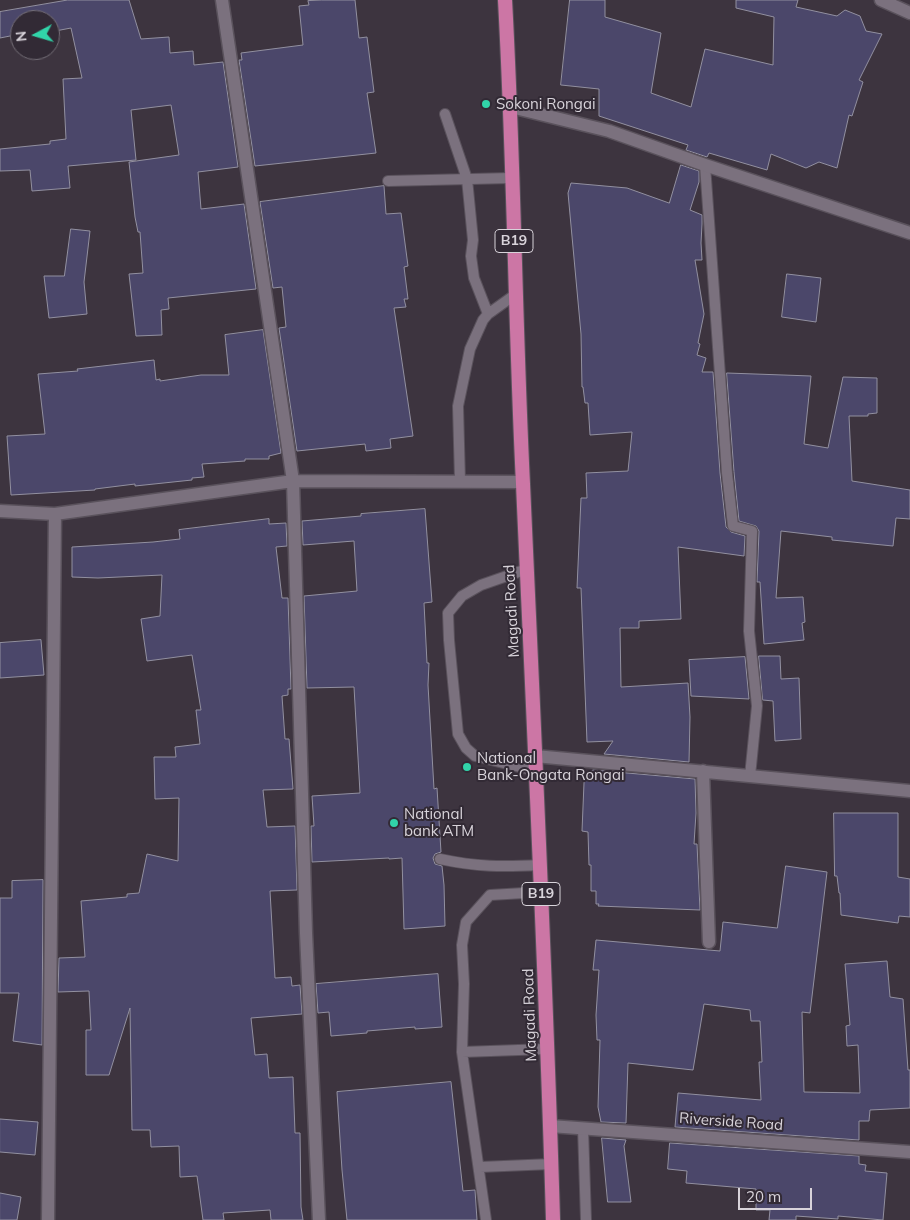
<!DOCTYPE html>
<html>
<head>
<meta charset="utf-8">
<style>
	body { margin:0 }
	#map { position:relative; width:910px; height:1220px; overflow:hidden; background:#3d343f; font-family:Mulish,sans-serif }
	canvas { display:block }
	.north { position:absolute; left:10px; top:10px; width:50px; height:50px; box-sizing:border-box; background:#322a35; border:1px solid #746e77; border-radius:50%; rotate:264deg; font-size:14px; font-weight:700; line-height:20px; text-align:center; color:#d8d3da }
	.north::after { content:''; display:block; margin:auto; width:18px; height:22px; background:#31d4a9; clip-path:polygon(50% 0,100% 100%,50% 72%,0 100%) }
	.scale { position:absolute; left:738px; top:1188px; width:74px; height:22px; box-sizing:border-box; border:2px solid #d8d3da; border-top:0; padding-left:6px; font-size:15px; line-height:18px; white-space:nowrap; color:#d8d3da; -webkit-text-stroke:4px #322a35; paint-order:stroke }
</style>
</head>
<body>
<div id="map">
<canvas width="910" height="1220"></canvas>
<div class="north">N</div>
<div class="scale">20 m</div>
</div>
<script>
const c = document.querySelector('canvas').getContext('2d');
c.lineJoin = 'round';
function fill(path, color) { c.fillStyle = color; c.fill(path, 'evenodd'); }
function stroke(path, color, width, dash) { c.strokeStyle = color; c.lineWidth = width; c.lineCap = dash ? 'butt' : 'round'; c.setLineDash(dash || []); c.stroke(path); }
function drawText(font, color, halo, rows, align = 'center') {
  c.font = font + ' Mulish,sans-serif'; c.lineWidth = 4; c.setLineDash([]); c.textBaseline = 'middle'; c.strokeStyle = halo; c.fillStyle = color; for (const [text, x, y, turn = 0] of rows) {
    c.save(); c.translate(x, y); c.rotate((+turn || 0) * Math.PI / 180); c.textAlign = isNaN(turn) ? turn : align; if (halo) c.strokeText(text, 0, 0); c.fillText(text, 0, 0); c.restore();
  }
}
const building = new Path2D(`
	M68,0H129L141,39L169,37L170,53L193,51L194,65L223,62L238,167L198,172L201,209L244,204L256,289L168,298L169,309L161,310L162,335L136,336L129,274L143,273L140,232H138L135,217L129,162L179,155L171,105L131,110L136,160L68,166L70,188L32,191L30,170L0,171V149L50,144V141L66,139L63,79L82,78L71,28L50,32V20H20V34L0,38V12Z
	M322,0H355L359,38L367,37L374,92L367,93L376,153L255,166L239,60H242L241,53L303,45L299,6L309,5L308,1Z
	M570,0H605V17L661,33L651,93L691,107L705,49L773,65L774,17L736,8V0H798L796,7L837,16L845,10L860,16L866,31L882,34L859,80L863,82L852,116L849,115L837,168L819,162L806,168L771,154L767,170L709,153L707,157L686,150L688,145L599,116V89L561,85Z
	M681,165L699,171V182L690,210L702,215V224L701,243L702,260H695L704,314L698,343L700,344L697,355L706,358L702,372H713L720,473L726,527L731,532L745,536L744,556L678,547L681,619L639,621V628H620L621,687L688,683L690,717L689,762L604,754L613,741L587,742L581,588H577L581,498H587L586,473L628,471L632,432L590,435L588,403H585L583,387H582L581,334L568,193L571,183L627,188L669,203Z
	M384,186L386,214L401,213L408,266L404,267L408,299H404L406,307L394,308L413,436L390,439L391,448L366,451L365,444L297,451L279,328L286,327L282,287L273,288L260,202Z
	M71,229L90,231L84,282L87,314L49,318L44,276H64Z
	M787,274L821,278L816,322L782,317Z
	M263,330L281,453L269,456V459H245V461L202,464L204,477L192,478V480L135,486V484L95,489V490L11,495L7,436L45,434L38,374L78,371L77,369L154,360L156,380L160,379V381L201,375H229L225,335Z
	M727,373L811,376L804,444L828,448L843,377L877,378V413L868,414V416H849L852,481L910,490V519L896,518L893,546L832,540V537L781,531L776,598L803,597L805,622L802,623L804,640L764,644L760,582H757L759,531L756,526L739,521L734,472Z
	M425,509L432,602L424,603L427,663H429L428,685L434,789L437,788L441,852L435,854L433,858L435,864L442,866L444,885L445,926L404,929L402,858L389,859V858L312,862L311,826H314L312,796L360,793L354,687L307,688L304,596L357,591L354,541L303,545L302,521L361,516V514Z
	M269,519V524L286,523L287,546L276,547L282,598H288L291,689H288V695L282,696L285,739H289L293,789L263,790L267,827L295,826L297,890L270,891L275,978L291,977L292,986L300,985L302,1014L251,1018L255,1055L267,1054L269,1078L293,1077L295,1133H300L301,1207L303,1220H271L270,1210L223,1213L224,1220H203L197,1176L180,1177L179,1146L151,1147L150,1130H132L130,1008L109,1075H86V1030H91L89,991L58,992L59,958L85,957L81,901L127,897V894L139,893L147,854L178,861L179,798L155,799L154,757H176L175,747L200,744L196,710H201L192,655L147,661L141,619L160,616L162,575L98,578L72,577V547L153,542L180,539L179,530Z
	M41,640L44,675L0,678V643Z
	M759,656H780L781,679L799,678L801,739L775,741L773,701L763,700Z
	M745,657L749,699L691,696L689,660Z
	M593,770L695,779L696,813L694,844H697L700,910L598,906L599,904H596V891H591V865H589L588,832L582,831L584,783Z
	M834,813H898V877L910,879V917L899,916L898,923L841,915L840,893H839L837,876H835Z
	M786,866L827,872L810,1013L802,1012L804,1092L860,1093L858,1045L847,1046L846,1026L850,1025L845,964L887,961L890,997L903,999L908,1070H910V1108L870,1110L869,1121H859V1140L675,1127L678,1093L761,1100L759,1062H762L760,1021H751L750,1010L704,1004L693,1070L628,1063L626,1123L601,1122L598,1107L600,1040H597L596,1015L599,970H593L596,940L720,951L723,922L777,928Z
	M43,880L42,1045L13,1041L19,993H0V898H12V881Z
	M438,974L442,1027L415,1029V1027L367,1031V1033L331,1036L329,1012L318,1013L316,984Z
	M451,1082L463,1191L475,1190L477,1220H347L342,1170L337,1092Z
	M0,1119L38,1122L35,1155L0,1152Z
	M602,1138L626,1140L624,1146L631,1202H608Z
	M670,1143L859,1156V1164L866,1165L865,1171L887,1173L883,1220L838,1216V1219L796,1216V1220H769L770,1210H756V1189L686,1183L687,1171L668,1169Z
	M0,1193L21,1197L17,1220H0Z`);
const service = new Path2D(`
	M445,114L467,179L473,240L471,256L474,278L488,314
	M705,165L727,473L733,526L752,531L749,631L757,706L750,776
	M388,181L511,178
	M460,481L458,406L470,349L483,320L488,314L516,294
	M527,569L481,585L462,596L448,613L449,640L458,734L466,748L475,756L536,771
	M440,859C477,867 502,867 540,865
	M462,1052L547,1049
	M583,1128L586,1220
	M480,1167L552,1164
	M486,1220L462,1052L464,984L462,945L466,922L490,895L541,892`);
const minor = new Path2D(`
	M222,0L293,481L306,933L319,1220
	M881,0L910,13
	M511,107L609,131L705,165L910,233
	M0,511L55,514L293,481L522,482
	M535,756L910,791
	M703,771L709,942
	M550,1126L910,1152
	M48,1220L55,514`);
const trunk = new Path2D(`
	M505,0C514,161 515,323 523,484C534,730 546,975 553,1220`);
const markers = [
	[486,104,5,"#31d4a9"],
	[467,767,5,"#31d4a9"],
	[394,823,5,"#31d4a9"]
];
const shields = [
	[514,241,38],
	[541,894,38]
];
const shieldNames = [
	["B19",514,241],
	["B19",541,894]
];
const poiNames = [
	["Sokoni Rongai",496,104],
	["National",477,758],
	["Bank-Ongata Rongai",477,775],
	["National",404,814],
	["bank ATM",404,831]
];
const streetNames = [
	["Magadi Road",512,611,-93],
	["Magadi Road",530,1015,-92],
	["Riverside Road",731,1122,4]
];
fill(building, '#4b476a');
stroke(building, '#9290a0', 1);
stroke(service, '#5a525c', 12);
stroke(minor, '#5a525c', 15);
stroke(trunk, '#5a525c', 16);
stroke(service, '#7b717e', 10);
stroke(minor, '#7b717e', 12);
stroke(trunk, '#cc76a5', 14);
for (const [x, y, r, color] of markers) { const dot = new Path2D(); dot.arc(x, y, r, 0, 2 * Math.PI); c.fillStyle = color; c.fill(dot); stroke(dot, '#322a35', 2); }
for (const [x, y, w] of shields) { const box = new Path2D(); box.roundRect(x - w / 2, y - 11.5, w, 23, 4); c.fillStyle = '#322a35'; c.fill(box); stroke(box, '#d8d3da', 1); }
drawText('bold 14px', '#d8d3da', null, shieldNames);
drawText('15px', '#d8d3da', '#322a35', poiNames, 'left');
drawText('15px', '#d8d3da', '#322a35', streetNames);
</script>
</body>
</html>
